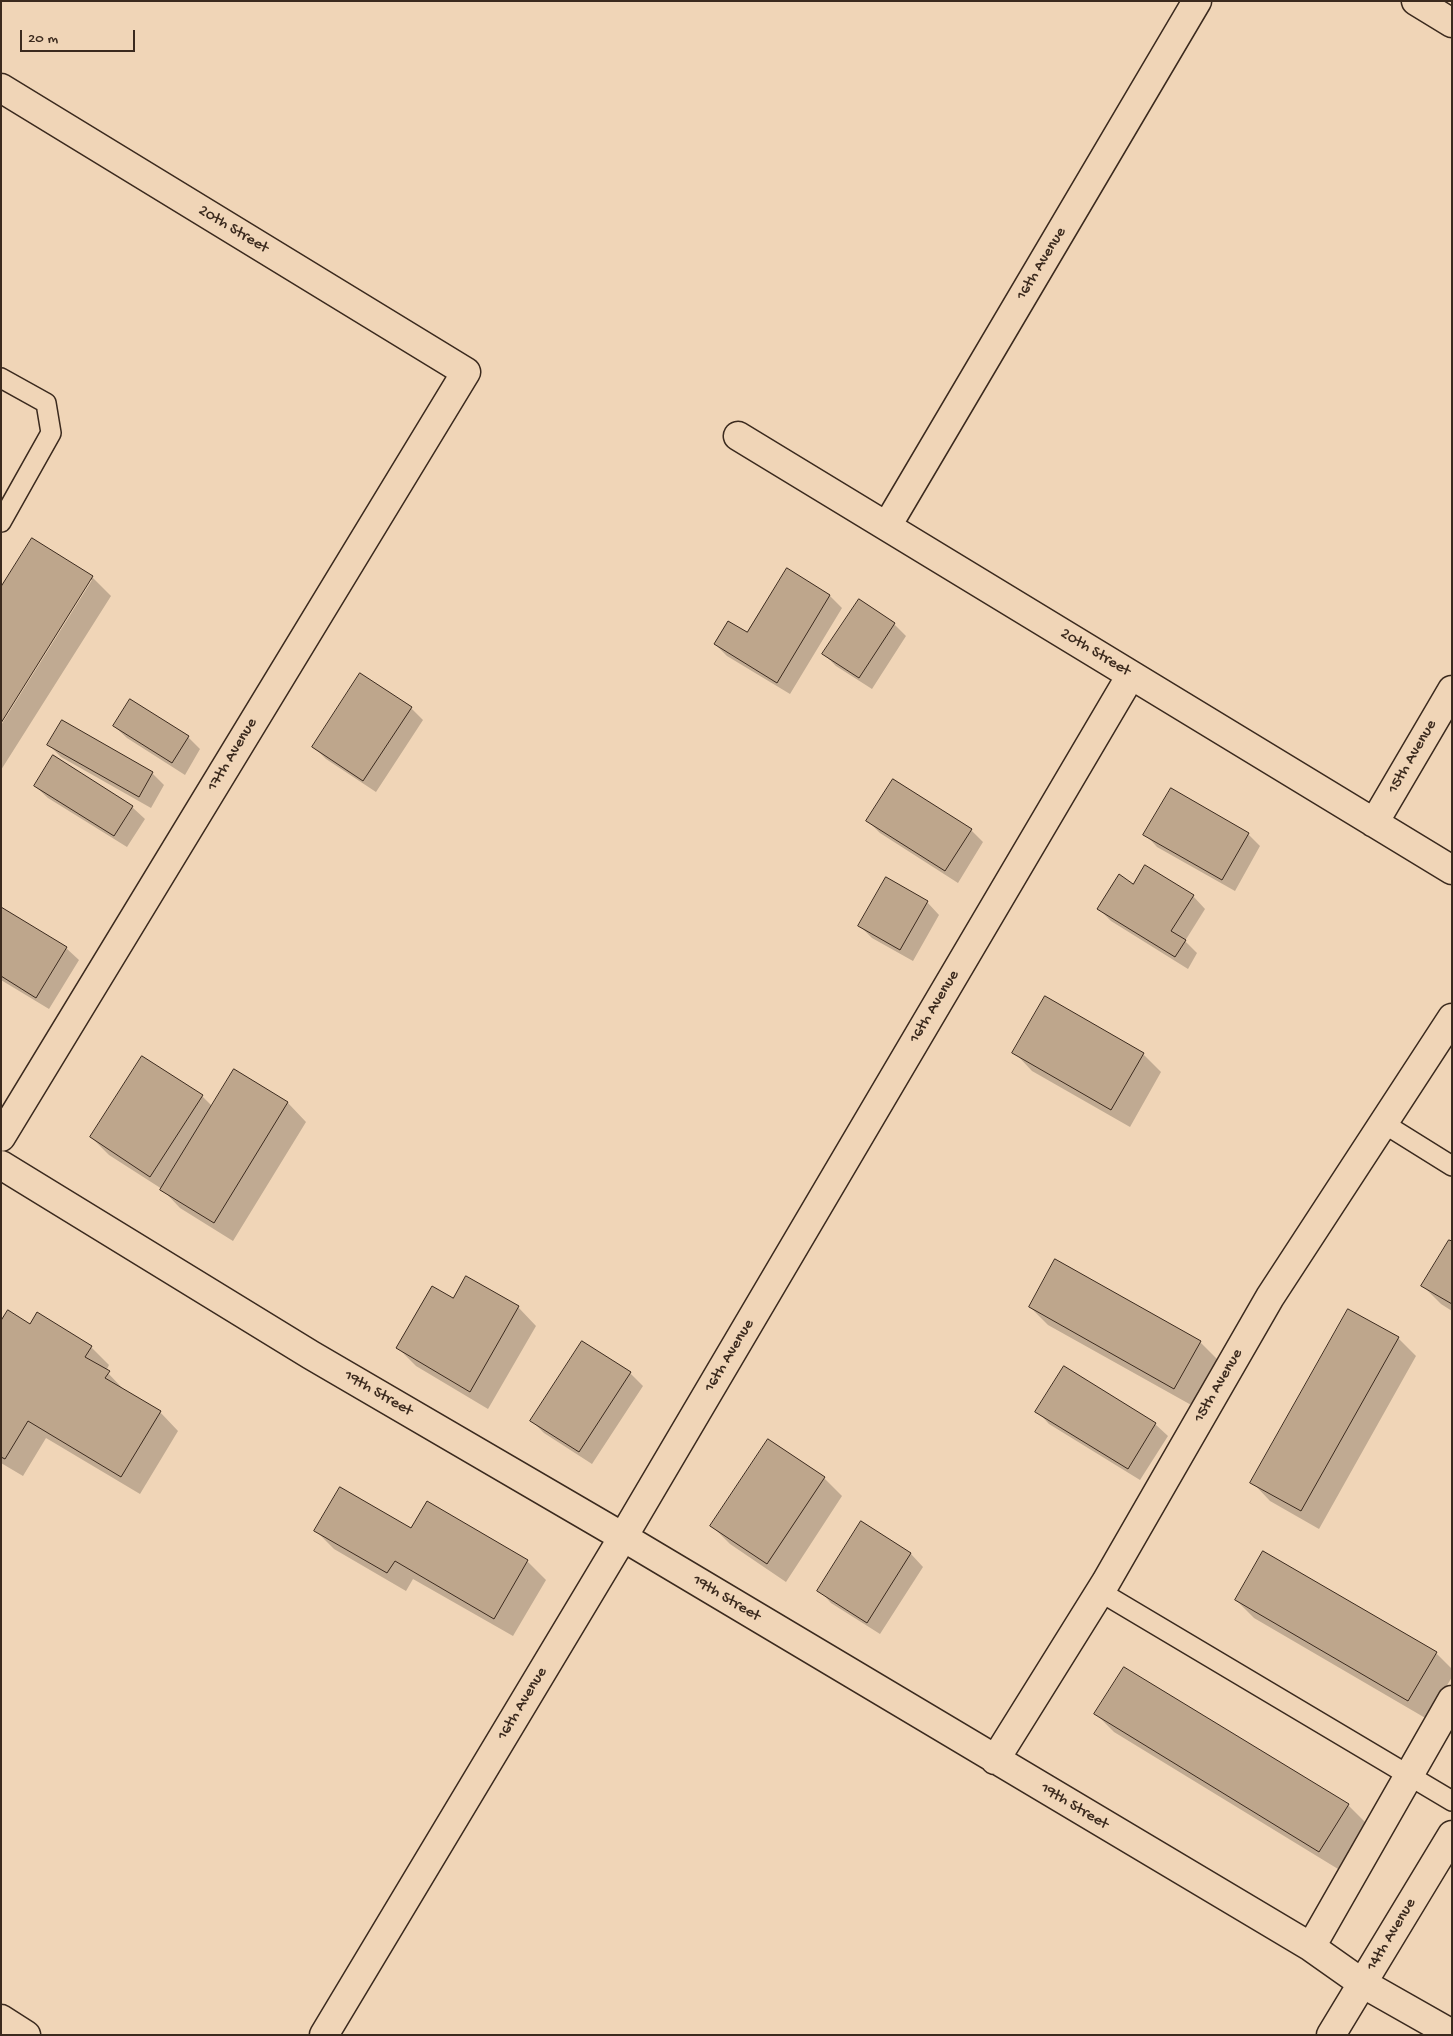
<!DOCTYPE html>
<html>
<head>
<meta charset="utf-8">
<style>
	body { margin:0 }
	#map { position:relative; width:1453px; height:2036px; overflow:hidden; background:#f0d5b7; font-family:"Gochi Hand",sans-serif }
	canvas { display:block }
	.frame { position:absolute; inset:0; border:2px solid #3b2a1e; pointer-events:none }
	.scale { position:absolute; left:20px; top:30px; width:115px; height:22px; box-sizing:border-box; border:2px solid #3b2a1e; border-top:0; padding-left:6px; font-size:15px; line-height:18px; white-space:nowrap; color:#3b2a1e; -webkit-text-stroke:4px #f0d5b7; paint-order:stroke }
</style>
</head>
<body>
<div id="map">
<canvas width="1453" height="2036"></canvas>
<div class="frame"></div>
<div class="scale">20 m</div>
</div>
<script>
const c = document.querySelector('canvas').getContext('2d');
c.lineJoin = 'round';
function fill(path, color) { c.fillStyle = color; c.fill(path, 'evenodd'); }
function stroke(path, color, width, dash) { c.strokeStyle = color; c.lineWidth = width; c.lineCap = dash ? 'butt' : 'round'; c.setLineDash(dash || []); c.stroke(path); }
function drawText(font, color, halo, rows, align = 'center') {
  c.font = font + ' "Gochi Hand",sans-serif'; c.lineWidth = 4.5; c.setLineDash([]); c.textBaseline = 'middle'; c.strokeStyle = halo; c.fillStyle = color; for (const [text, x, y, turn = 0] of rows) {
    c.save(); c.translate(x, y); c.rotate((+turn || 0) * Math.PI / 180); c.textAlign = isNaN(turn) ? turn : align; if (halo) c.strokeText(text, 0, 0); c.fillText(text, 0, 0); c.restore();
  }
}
const shadow = new Path2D(`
	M32,540L92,577L111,596L1,770V725L92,580H89Z
	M787,570L830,596L842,608L790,694L727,656L715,644L748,634Z
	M894,624L906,636L872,689L836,666L824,654Z
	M411,708L423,720L376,792L326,759L314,747Z
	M114,726L188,737L200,749L185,775L127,738Z
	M49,745L152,773L164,785L151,808L61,757Z
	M35,786L132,807L145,819L127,847L48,798Z
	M868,821L971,830L983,842L958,883L880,833Z
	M1145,834H1248L1260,846L1235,891L1157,847Z
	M887,879L927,902L939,915L913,961L872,938L860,926Z
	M1134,886L1193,896L1205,909L1185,941L1197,953L1188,969L1111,921L1099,909Z
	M1,908L66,948L79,960L49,1009L1,980Z
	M1014,1052L1143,1054L1161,1072L1130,1127L1032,1071Z
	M234,1071L288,1103L306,1122L233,1241L180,1208L162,1189L109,1155L91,1137L202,1096L212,1106Z
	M1452,1243V1311L1441,1304L1423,1286Z
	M453,1300L518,1307L536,1326L488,1409L416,1366L398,1348Z
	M1030,1307L1200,1342L1218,1360L1193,1406L1048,1325Z
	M1,1324L31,1325L91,1347L109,1365L106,1371L126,1392L160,1412L178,1431L140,1494L46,1438L23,1476L1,1463Z
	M1398,1338L1416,1356L1319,1529L1270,1501L1252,1482Z
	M583,1343L630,1373L643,1386L592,1464L544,1433L532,1421Z
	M1065,1367L1155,1424L1168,1436L1140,1480L1049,1424L1037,1411Z
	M824,1478L842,1496L786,1582L730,1544L712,1526Z
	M427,1503L527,1561L546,1580L513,1636L413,1579L406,1591L334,1549L315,1530H412Z
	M862,1523L911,1554L923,1567L880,1634L831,1603L819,1590Z
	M1263,1553L1436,1653L1452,1669V1677L1427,1719L1254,1618L1236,1600Z
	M1096,1714L1348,1805L1366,1823L1338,1869L1114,1732Z`);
const building = new Path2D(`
	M32,538L93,576L1,723V587Z
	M787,568L830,595L777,683L714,644L728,621L747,632Z
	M859,599L895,623L859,678L822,654Z
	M360,673L412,707L363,781L312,747Z
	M130,699L189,736L172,763L113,726Z
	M62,720L153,772L139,797L47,745Z
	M53,755L133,806L114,836L34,786Z
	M893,779L972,829L945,871L866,821Z
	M1171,788L1249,833L1222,880L1143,835Z
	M1145,865L1194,895L1171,931L1186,940L1175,957L1097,909L1119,874L1133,884Z
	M886,877L928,901L900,950L858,926Z
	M1,907L67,947L36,998L1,976Z
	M1045,996L1144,1053L1111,1110L1012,1053Z
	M142,1056L203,1095L150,1177L90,1137Z
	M234,1069L288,1102L214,1223L160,1190Z
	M1449,1240L1452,1241V1304L1421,1286Z
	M1055,1259L1201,1341L1174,1389L1029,1307Z
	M466,1276L519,1306L470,1392L396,1348L432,1286L453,1298Z
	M1348,1309L1399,1337L1301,1511L1250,1483Z
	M8,1310L30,1324L37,1312L92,1346L85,1357L110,1371L105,1378L161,1411L121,1477L28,1421L5,1459L1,1457V1321Z
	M582,1341L631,1372L579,1452L530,1421Z
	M1064,1366L1156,1423L1128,1469L1035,1412Z
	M768,1439L825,1477L767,1564L710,1526Z
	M340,1487L411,1528L427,1501L528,1560L494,1619L395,1561L387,1573L314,1531Z
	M861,1521L911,1553L867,1623L817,1591Z
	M1263,1551L1437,1652L1408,1701L1235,1600Z
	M1124,1667L1349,1804L1319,1852L1094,1714Z`);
const service = new Path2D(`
	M1,378L46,403L51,433L1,522
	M1383,1123L1452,1166
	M1099,1591L1452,1801`);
const minor = new Path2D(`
	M1416,1L1452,23
	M1,88L466,372L1,1137
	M738,436L1452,870
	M887,526L1197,1
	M1374,823L1452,690
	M1,1165L311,1355L623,1537L1311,1947L1362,1983L1452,2034
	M995,1760L1106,1582L1270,1297L1452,1018
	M1311,1947L1452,1700
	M1,2019L26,2035
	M324,2035L623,1537L1131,675
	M1331,2035L1452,1835`);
const streetNames = [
	["20th Street",233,230,31],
	["16th Avenue",1042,264,-59],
	["20th Street",1095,653,31],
	["17th Avenue",233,755,-59],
	["15th Avenue",1413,757,-60],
	["16th Avenue",935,1007,-59],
	["16th Avenue",730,1356,-59],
	["15th Avenue",1219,1386,-60],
	["19th Street",378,1394,30],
	["19th Street",726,1599,31],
	["16th Avenue",523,1704,-59],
	["19th Street",1074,1807,31],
	["14th Avenue",1392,1935,-59]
];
fill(shadow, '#0003');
fill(building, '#bea68c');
stroke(building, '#3b2a1e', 1);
stroke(service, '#3b2a1e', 22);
stroke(minor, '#3b2a1e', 31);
stroke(service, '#f0d5b7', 19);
stroke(minor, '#f0d5b7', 28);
drawText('16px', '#3b2a1e', '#f0d5b7', streetNames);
</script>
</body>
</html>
